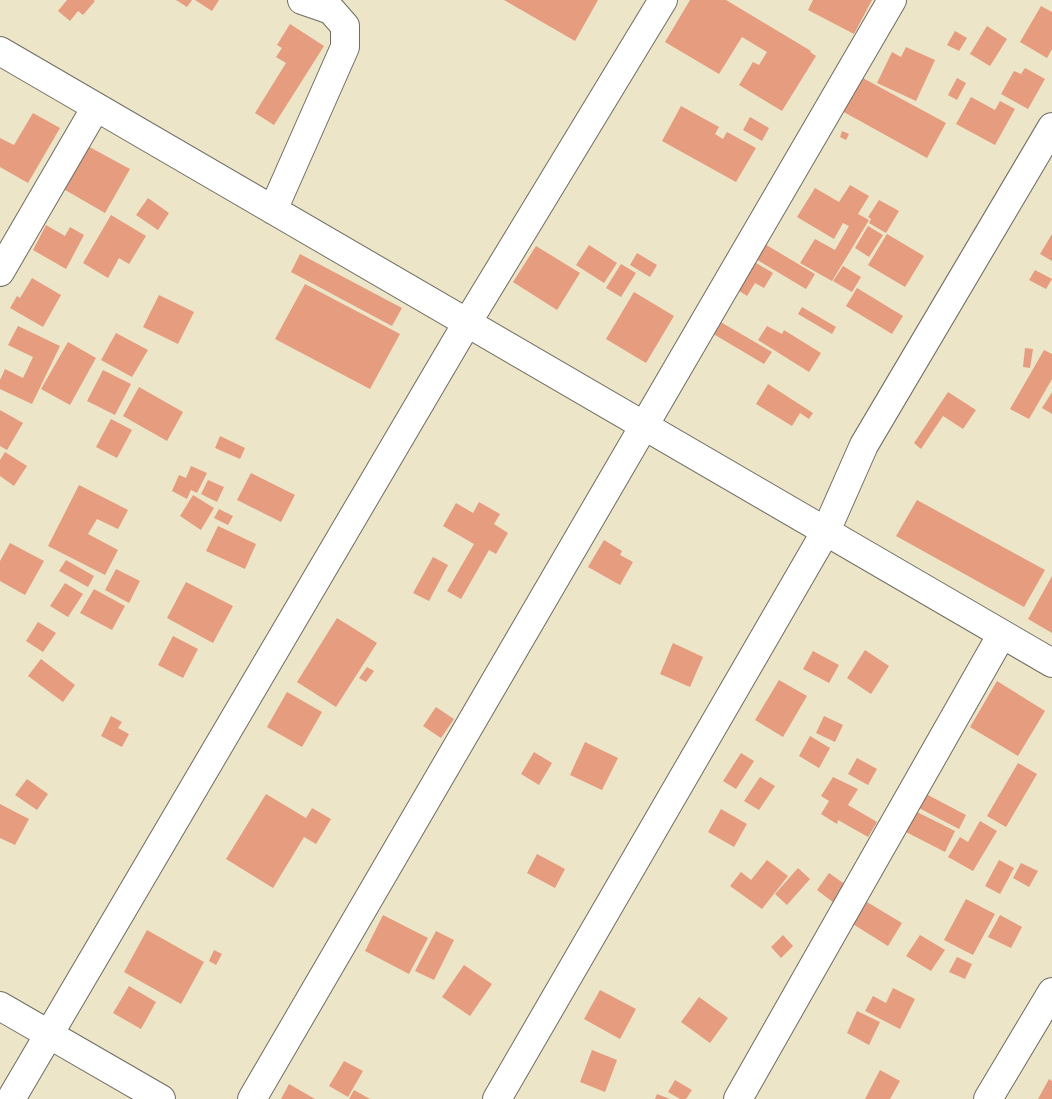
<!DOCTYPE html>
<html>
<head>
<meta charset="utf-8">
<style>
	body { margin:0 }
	canvas { display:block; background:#ede5c8 }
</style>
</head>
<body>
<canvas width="1052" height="1099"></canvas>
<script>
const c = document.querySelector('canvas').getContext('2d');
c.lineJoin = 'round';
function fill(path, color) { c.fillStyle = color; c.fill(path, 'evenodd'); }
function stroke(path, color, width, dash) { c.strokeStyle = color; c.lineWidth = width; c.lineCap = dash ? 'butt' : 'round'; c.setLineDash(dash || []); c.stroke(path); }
const building = new Path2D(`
	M67,0H93L95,1L83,15L78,11L70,21L58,11Z
	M176,0H192L187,7Z
	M195,0H219L212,11Z
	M504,0H598L575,41Z
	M690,0H726L811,51L810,52L816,56L782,111L739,85L753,62L759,65L767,52L742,37L719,74L665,42Z
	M813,0H872L854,34L808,10Z
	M1041,6L1052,12V49L1047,58L1020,42Z
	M290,24L324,46L274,125L255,113L286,63L276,57L282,48L277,45Z
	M987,26L1007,39L990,66L970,54Z
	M955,31L967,38L959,51L947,45Z
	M906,47L935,60L916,101L877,83L892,52L901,57Z
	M1025,68L1045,79L1028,109L1001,94L1014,71L1021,74Z
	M861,77L946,123L927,158L842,111Z
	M957,78L966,83L957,100L948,95Z
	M971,97L995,110L1000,101L1015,109L995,145L956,124Z
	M681,106L719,127L715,134L723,139L727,132L756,148L736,182L662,141Z
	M33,113L60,128L28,183L0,167V138L14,145Z
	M750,117L769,128L762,141L743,130Z
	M842,131L849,134L846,140L840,137Z
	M84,144L130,169L105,213L60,187Z
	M850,185L869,196L858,214L869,220L832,281L800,263L815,239L835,250L849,226L843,223L834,239L797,217L815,188L839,202Z
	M148,198L169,213L158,230L136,215Z
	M879,200L899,211L886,233L869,223L871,219L868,217Z
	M111,215L146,236L129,264L119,258L108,278L83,263Z
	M46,225L65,236L70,227L84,235L66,269L33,250Z
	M868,226L883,235L869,257L855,248Z
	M887,234L924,256L905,287L868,265Z
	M1052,234V261L1040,254Z
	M758,240L815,274L806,289L749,255Z
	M589,245L617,263L604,283L576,265Z
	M536,246L580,273L557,310L513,282Z
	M637,253L657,265L650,277L630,265Z
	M300,254L402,308L392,326L291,272Z
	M746,257L773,273L764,288L755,283L747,296L730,285Z
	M621,264L636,273L621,297L606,288Z
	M843,266L861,277L852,292L833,281Z
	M1035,270L1052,279L1046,289L1029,280Z
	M32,278L61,295L43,327L10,308L17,296L20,298Z
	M305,284L400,334L370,389L275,339Z
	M857,288L903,316L892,334L846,306Z
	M634,292L674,316L646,363L606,339Z
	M159,295L194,312L178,344L143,327Z
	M802,307L836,327L832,334L798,314Z
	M712,317L772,352L764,364L705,329Z
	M18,326L60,346L32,404L0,389V380L5,369L23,378L33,357L8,345Z
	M767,326L782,334L784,330L821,353L809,372L758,340Z
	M116,333L148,350L132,377L101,360Z
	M68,342L96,358L70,405L41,389Z
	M1025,348L1033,349L1030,368L1023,367Z
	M1044,350L1052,354V379L1029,419L1010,409Z
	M103,370L131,384L115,415L87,401Z
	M768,384L813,413L809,419L800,413L792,426L756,404Z
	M139,387L183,412L167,441L123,416Z
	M948,392L976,410L963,429L943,416L921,449L914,443Z
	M1052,392V414L1042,408Z
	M0,410L23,423L7,450L0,446Z
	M111,419L132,430L117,458L96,447Z
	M220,436L245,448L240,459L215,448Z
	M5,452L27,466L14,486L0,476V460Z
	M191,466L207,473L197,493L191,490L187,499L172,491L179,475L186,478Z
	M251,473L295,495L281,522L237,500Z
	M208,480L224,487L217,502L201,494Z
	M79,485L128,510L118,529L97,519L88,534L118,550L105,575L48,546Z
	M193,495L214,508L201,530L180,516Z
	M917,500L1045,570L1024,607L896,536Z
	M479,502L500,514L494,524L508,533L496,554L489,550L461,599L447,591L474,544L443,526L456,503L473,513Z
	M219,509L233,516L228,525L214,518Z
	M218,526L256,544L245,569L206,551Z
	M604,540L622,551L620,555L633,562L620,585L588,567Z
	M10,543L44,561L25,595L0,581V561Z
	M433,557L448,565L429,601L413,593Z
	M66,560L94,576L88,587L59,571Z
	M116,569L140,581L129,603L105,590Z
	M1052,576V633L1028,619Z
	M186,582L233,606L213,643L167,618Z
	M65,583L83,594L68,617L50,606Z
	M94,589L125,606L112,630L80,613Z
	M337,618L377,643L336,707L297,682Z
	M38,622L56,633L43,652L26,641Z
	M173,636L198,649L183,678L158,665Z
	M673,643L703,657L690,687L660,674Z
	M865,650L889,666L871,694L847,678Z
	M813,651L839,665L829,683L803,669Z
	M41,659L75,685L63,702L28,676Z
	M367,667L374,671L366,682L359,678Z
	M779,680L807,696L783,737L755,720Z
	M997,681L1045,711L1018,756L970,727Z
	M287,692L322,712L302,747L267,727Z
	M436,707L454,719L441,738L423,726Z
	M111,716L122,722L118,728L129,734L122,747L101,736Z
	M824,716L843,725L835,742L816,733Z
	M810,736L830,748L819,768L799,756Z
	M585,742L618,758L602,790L570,775Z
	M534,752L552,763L539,785L521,774Z
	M741,753L754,761L736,789L723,781Z
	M857,758L877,769L868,785L848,774Z
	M1018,763L1037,774L1006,827L987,816Z
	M760,777L775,786L759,810L744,801Z
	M833,777L858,789L848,805L877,822L868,837L838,820L837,824L821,814L829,801L821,796Z
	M27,779L48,794L37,810L15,795Z
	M266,794L306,818L312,808L331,819L316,844L304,837L273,888L226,859Z
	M926,794L966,815L959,829L919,808Z
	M0,804L29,819L15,845L0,838Z
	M721,809L747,824L734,847L708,832Z
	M917,812L955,831L945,852L906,832Z
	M980,821L997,831L973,871L948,857L960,837L968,842Z
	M537,854L565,869L555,888L527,873Z
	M767,860L788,876L762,909L730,886L741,872L751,880Z
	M999,860L1014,868L1000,894L985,886Z
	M1021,863L1038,871L1029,887L1013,878Z
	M798,868L810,879L787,905L775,894Z
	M829,873L846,885L834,903L817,890Z
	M862,899L902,923L888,946L848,921Z
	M966,899L995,914L973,955L944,940Z
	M383,915L428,938L409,974L365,951Z
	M1000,915L1022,927L1011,948L988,937Z
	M147,930L204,962L181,1004L124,972Z
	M436,931L454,940L434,980L415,971Z
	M783,935L793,946L781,958L771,947Z
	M920,935L945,950L931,971L906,956Z
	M214,950L222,954L216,965L209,961Z
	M957,957L972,964L965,979L949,972Z
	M464,965L492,984L470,1016L442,997Z
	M129,986L156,1002L141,1029L113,1013Z
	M893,988L915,999L900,1029L865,1011L873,996L886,1003Z
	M600,990L636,1009L620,1039L584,1019Z
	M699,997L728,1018L710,1043L681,1022Z
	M857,1011L880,1022L869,1045L847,1033Z
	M592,1050L617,1060L605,1092L580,1082Z
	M344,1061L363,1071L348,1097L329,1086Z
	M880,1070L900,1081L890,1099H865Z
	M1049,1079L1052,1081V1099H1038Z
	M675,1080L692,1090L686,1099H680L668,1092Z
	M289,1084L315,1099H281Z
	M354,1090L370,1099H349Z
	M657,1094L670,1099H655Z`);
const minor = new Path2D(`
	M0,51L1052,663
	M273,210L345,47V26L331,10L302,0
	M0,272L96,107
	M0,1006L161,1099
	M11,1099L467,323L663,0
	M252,1099L892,0
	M497,1099L826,531L864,445L1052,127
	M738,1099L1002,634
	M988,1099L1052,992`);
fill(building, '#e59c7f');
stroke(minor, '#6f6c62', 30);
stroke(minor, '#fff', 28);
</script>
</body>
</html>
